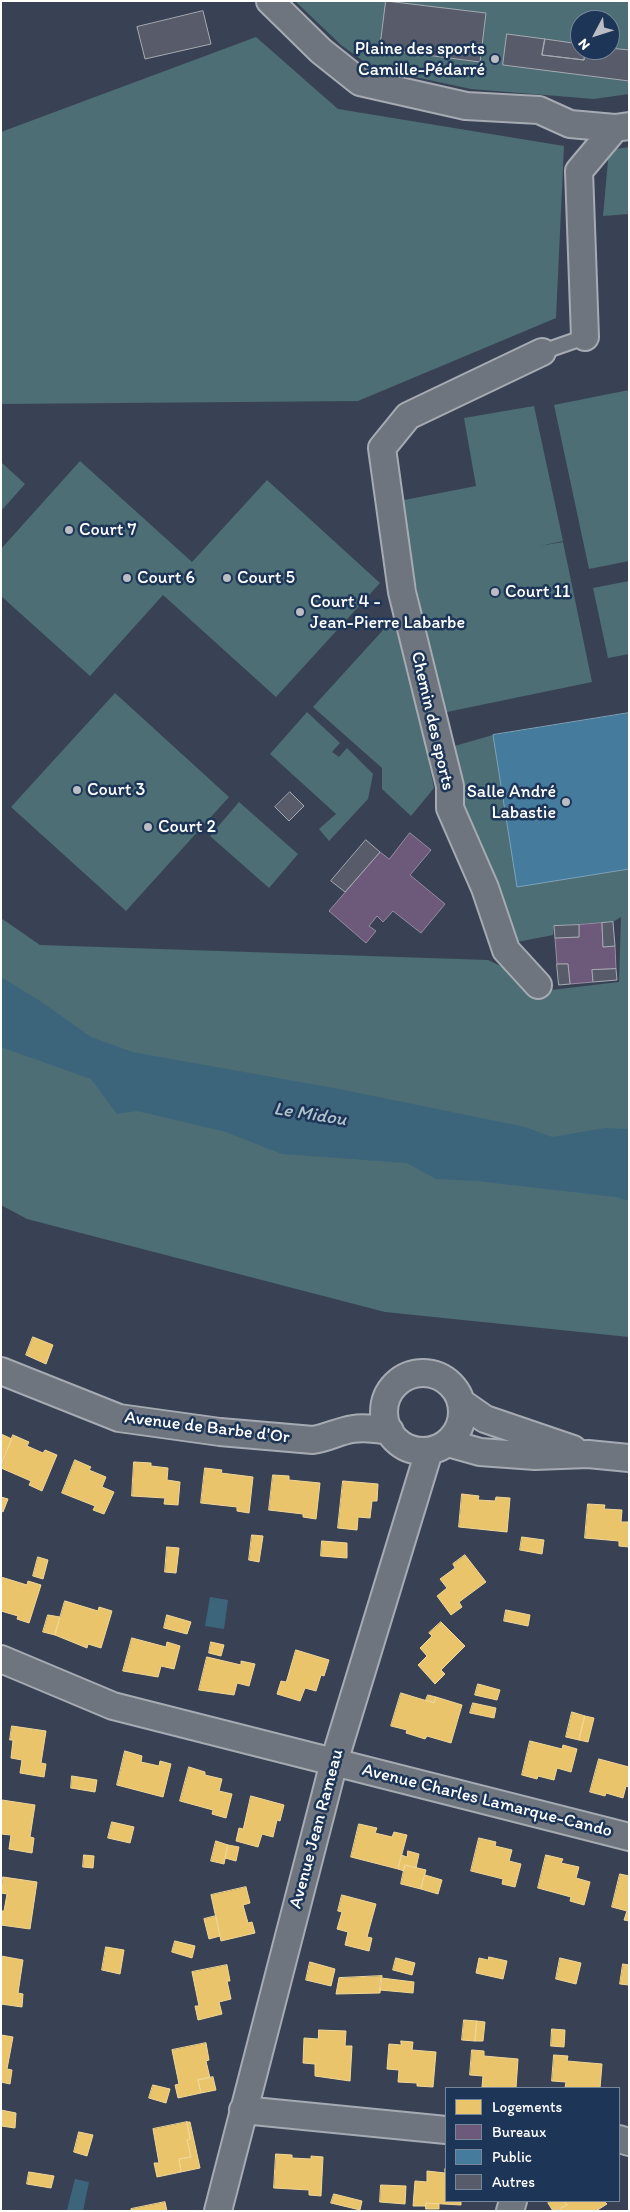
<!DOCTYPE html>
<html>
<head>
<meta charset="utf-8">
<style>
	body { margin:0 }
	#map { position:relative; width:630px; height:2212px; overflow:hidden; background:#394254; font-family:Itim,sans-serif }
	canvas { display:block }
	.frame { position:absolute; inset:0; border:2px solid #fff; pointer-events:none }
	.legend { position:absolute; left:445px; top:2087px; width:175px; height:115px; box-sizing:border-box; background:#1d3557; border:1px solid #77869a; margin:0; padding:6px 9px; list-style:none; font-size:15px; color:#fff }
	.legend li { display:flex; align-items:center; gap:10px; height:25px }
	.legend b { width:25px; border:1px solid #77869a }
	.north { position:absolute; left:570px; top:10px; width:50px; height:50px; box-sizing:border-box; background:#1d3557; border:1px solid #77869a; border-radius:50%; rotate:230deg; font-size:14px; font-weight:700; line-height:20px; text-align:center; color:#fff }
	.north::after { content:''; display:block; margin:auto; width:18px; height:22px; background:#babdc3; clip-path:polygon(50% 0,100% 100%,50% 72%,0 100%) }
</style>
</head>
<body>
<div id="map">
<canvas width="630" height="2212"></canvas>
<div class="frame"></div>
<ul class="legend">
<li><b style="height:14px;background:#e9c46a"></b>Logements</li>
<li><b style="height:14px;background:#6d597a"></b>Bureaux</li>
<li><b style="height:14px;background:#457b9d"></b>Public</li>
<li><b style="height:14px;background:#585b69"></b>Autres</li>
</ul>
<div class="north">N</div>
</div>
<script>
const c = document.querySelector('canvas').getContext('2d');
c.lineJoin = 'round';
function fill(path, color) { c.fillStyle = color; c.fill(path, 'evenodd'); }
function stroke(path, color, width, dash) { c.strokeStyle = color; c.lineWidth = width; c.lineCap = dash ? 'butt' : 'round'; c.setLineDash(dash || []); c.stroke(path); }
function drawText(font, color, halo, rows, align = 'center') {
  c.font = font + ' Itim,sans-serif'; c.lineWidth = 5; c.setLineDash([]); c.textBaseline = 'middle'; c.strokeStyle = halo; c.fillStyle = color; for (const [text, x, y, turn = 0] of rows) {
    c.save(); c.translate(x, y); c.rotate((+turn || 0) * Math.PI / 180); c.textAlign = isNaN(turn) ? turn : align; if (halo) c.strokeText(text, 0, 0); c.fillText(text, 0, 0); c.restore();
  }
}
const green = new Path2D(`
	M295,1H629V94L594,99L471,89L373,68L341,45ZM580,20H610V50H580Z
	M256,37L338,109L564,146L556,318L358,401L1,404V132Z
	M629,147V214L603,216L609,150Z
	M629,390V561L589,569L554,405Z
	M534,406L563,541L540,546L563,542L592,682L442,713L399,501L476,486L464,418Z
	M80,461L192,562L267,480L380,583L276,697L163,595L90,676L1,596V549Z
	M1,462L25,484L1,511Z
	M629,581V654L608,658L593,588Z
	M394,624L402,627L434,788L411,816L382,789V768L313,707L384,629Z
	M115,693L229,797L126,911L11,807Z
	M307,712L340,743L332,752L339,757L347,748L373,774L368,799L329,841L319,829L336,814L270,754Z
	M493,735L520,886L629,869V1337L385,1312L27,1219L1,1205V918L40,945L488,960L551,990L619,982L621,917L613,922L554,926L553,935L512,943L461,801L451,747Z
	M239,802L298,854L269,888L210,836Z`);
const water = new Path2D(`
	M1,977L40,1001L91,1037L132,1052L339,1089L525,1127L552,1137L605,1128L629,1129V1201L616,1197L477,1181L436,1179L407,1163L282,1154L223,1131L137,1111L117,1114L91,1079L1,1047Z
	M210,1597L228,1600L224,1629L205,1626Z
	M75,2179L89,2182L83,2211L67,2210Z`);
const homes = new Path2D(`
	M33,1337L53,1345L46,1364L26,1355Z
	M1,1434L12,1439L1,1465Z
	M13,1435L29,1442L27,1446L43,1453L45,1450L57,1455L42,1491L29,1485L31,1481L1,1468Z
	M75,1460L91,1467L89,1470L106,1477L102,1487L114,1492L104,1514L93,1510L95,1506L62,1493Z
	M134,1462L151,1463V1466L168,1468L167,1480L180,1482L178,1505L164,1504L165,1498L132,1496Z
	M205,1468L222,1470L221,1473L253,1477L249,1513L237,1511V1507L201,1503Z
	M273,1475L289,1476V1480L320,1483L316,1519L303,1517V1514L269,1510Z
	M343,1481L378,1484L377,1501H372L370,1518L358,1517L357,1530L338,1528Z
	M462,1494L479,1496L478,1500L495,1501L496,1497L510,1498L507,1532L459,1527Z
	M1,1497L8,1499L3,1512L1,1511Z
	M588,1504L605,1505L604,1509L622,1510L621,1522H629V1547L619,1546V1541L585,1538Z
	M252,1535L263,1536L259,1562L249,1560Z
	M522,1537L544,1540L542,1554L520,1550Z
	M322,1541L347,1543V1558L321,1556Z
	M167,1547L179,1548L176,1573L165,1572Z
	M465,1555L486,1582L459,1602L462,1607L451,1615L437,1596L447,1588L440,1579L455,1568L453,1564Z
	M38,1557L48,1560L43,1579L33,1576Z
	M1,1577L27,1585L28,1581L41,1585L29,1623L17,1619L18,1616L1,1611Z
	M65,1601L98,1611L99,1607L112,1611L101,1648L88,1644L87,1648L55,1635Z
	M506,1610L530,1615L528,1626L504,1621Z
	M48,1615L60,1617L55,1635L43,1632Z
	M167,1615L191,1622L187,1634L164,1628Z
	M441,1622L465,1646L441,1670L445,1674L435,1684L418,1665L427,1656L420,1648L432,1636L429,1633Z
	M132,1638L166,1647L167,1642L180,1646L174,1669L161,1666L158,1677L123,1671Z
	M211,1642L224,1645L221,1656L209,1653Z
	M296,1650L329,1660L324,1676L321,1675L316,1691L305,1688L300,1701L277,1694L281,1681L286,1682Z
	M207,1657L241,1665V1661L255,1664L249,1686L237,1683L234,1695L199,1690Z
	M478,1684L500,1690L497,1700L475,1695Z
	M401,1693L434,1703L436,1697L462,1705L451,1743L427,1736L425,1739L406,1733L407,1730L391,1726Z
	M428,1695L436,1697L434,1703L426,1700Z
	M473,1703L496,1708L494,1718L470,1713Z
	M572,1712L585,1716L579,1740L566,1737Z
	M585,1716L594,1718L588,1742L579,1740Z
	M12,1726L46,1731L41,1763L46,1764L44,1777L20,1773L22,1760L11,1758L13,1740H10Z
	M530,1741L562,1749L563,1745L577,1749L571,1772L557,1768L554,1780L538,1776L537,1779L522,1775Z
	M125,1751L142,1756L141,1762L159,1766L160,1761L171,1764L163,1797L117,1785Z
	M599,1759L629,1767V1787L626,1786L623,1798L606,1793L605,1796L590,1792Z
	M189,1767L205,1772V1775L222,1779L219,1791L232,1794L226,1818L212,1814L213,1810L180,1801Z
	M72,1776L97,1780L95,1792L71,1788Z
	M251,1796L284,1805L280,1821L277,1820L273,1837L262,1834L258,1847L236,1841L239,1828L243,1829Z
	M2,1800L35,1805L30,1837L34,1838L32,1853L9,1849L11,1835L1,1834Z
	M112,1822L134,1827L130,1843L108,1838Z
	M359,1824L377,1828L375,1833L392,1837L394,1832L407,1835L398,1869L351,1857Z
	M479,1838L496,1842L495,1846L512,1850L509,1861L521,1864L515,1887L502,1884L503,1879L471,1871Z
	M216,1841L228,1845L224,1864L211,1861Z
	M228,1845L239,1847L236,1861L225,1858Z
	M408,1851L419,1854L416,1868L405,1865L404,1871L398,1869L401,1855L407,1857Z
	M84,1855L94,1856L93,1868L83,1867Z
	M546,1855L563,1859L561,1863L579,1867L576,1878L590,1882L584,1905L570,1901L571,1897L538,1888Z
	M405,1865L426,1870L421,1889L401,1884Z
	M620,1874L629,1876V1921L624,1920L627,1911L612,1907Z
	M425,1875L442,1880L438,1894L421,1889Z
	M3,1877L37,1882L30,1929L1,1925V1911H4L7,1894L1,1893Z
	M246,1887L250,1903L243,1905L248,1923L252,1922L255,1933L221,1941L211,1895Z
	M342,1895L376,1904L367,1937L372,1938L369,1951L345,1945L348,1932L337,1929L342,1912L338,1911Z
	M216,1916L220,1936L209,1939L204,1919Z
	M175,1941L195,1946L192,1958L172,1952Z
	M106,1947L124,1950L120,1974L102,1970Z
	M1,1956L23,1960L18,1993L23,1994L22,2007L1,2004Z
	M489,1957L507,1961L503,1979L476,1973L479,1958L488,1960Z
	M396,1958L415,1963L412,1975L393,1970Z
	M560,1958L581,1963L576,1984L556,1979Z
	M310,1962L335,1969L331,1986L306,1980Z
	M623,1964L629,1965V1985L620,1984Z
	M227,1965L230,1981H227L231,1999L219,2002L222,2014L198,2020L195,2006H199L192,1972Z
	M382,1976L380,1993L336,1994L339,1978Z
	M381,1978L414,1982L413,1993L380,1990Z
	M464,2020L477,2021L475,2041L462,2040Z
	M477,2021L485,2022L483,2041H475Z
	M552,2029L565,2030L564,2047L551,2046Z
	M319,2030L346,2031L345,2046H352L350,2081L315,2076V2064L303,2063L304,2038L318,2039Z
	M1,2035L13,2037L7,2069L12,2070L10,2084L1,2082Z
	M401,2041L413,2042L412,2050L436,2052L433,2087L417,2086V2083L398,2082L399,2070L387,2069L389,2044L401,2045Z
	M206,2043L209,2060L206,2061L210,2078L198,2080L201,2093L178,2098L175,2085L179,2084L172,2050Z
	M472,2050L484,2051V2056L518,2059L516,2088L482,2087L483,2076L470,2075Z
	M554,2055L568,2056L567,2061L602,2064L600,2088H565L566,2082L552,2081Z
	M213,2077L216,2090L201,2093L198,2080Z
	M153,2085L170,2089L166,2103L149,2098Z
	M1,2110L16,2113L15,2128L1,2126Z
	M187,2122L190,2139L187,2140L191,2157L179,2159L181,2172L157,2177L154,2163H159L153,2129Z
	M187,2122H190L200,2168L181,2172L179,2159L191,2157L187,2140L190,2139Z
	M79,2132L93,2135L87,2156L74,2152Z
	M276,2154L292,2155V2158L311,2159V2156L323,2157L321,2196L309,2195V2190L274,2188Z
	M445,2169L446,2201H461V2205L426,2203V2206H413L415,2181L427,2182V2171L445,2173Z
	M29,2172L54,2176L51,2188L27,2184Z
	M381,2185L406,2186L405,2204L380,2202Z
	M334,2194L362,2201L360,2210L331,2203Z
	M552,2201H564L567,2205L553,2211L548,2203Z
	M564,2201H604L607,2204L596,2211H556L567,2205Z
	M165,2202L167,2211H131V2209Z
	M426,2203L439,2204V2209H426Z`);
const offices = new Path2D(`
	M410,833L431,850L410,875L445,904L421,933L393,911L383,922L377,916L369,926L376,931L366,943L329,911L380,852L389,859Z
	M602,923L603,947L615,946L616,969L592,970L593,982L570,984L568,964H557L555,938L579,937V925Z`);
const public = new Path2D(`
	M629,713V869L517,887L493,735Z`);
const building = new Path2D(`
	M386,1L486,13L480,62L380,49Z
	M203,11L211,44L145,59L137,27Z
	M507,34L545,39L542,55L584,60L585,50H610V48L629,50V81L503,65Z
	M545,39L580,44V50H585L584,60L542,55Z
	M290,792L304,806L289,821L275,807Z
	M366,840L380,852L345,892L331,881Z
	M613,922L615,946L603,947L602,923Z
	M579,925V937L555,938L554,926Z
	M557,964H568L570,984L559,985Z
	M616,969L617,980L593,982L592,970Z`);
const lane = new Path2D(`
	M542,352L585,337`);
const street = new Path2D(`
	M270,1L321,51L360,82L466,106L539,110L570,124L615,128L629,126
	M585,337L579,171L615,128
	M538,985L506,950L485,888L450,808V786L402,592L382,448L408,416L542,352
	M1,1371L119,1418L220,1432L313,1440C327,1438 339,1431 353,1429C365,1427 378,1429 390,1431
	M384 1412a39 39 0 1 1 78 0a39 39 0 1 1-78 0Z
	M462,1403L485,1419L573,1449
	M448,1443L480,1452L535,1456L588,1454L629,1458
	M1,1659L113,1706L629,1837
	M243,2110L446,2130
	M619,2139L629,2142
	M218,2211L334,1762L429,1451
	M510,2211L513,2201`);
const markers = [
	[495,59,5,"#babdc3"],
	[69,530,5,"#babdc3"],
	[127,578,5,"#babdc3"],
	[227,578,5,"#babdc3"],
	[495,592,5,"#babdc3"],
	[300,612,5,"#babdc3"],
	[77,790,5,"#babdc3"],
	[566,802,5,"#babdc3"],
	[148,827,5,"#babdc3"]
];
const poiNames = [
	["Plaine des sports",485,49,"right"],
	["Camille-Pédarré",485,70,"right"],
	["Court 7",79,530],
	["Court 6",137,578],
	["Court 5",237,578],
	["Court 11",505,592],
	["Court 4 -",310,602],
	["Jean-Pierre Labarbe",310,623],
	["Court 3",87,790],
	["Salle André",556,792,"right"],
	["Labastie",556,813,"right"],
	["Court 2",158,827]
];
const streetNames = [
	["Chemin des sports",432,721,77],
	["Avenue de Barbe d'Or",207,1428,7],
	["Avenue Charles Lamarque-Cando",487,1801,14],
	["Avenue Jean Rameau",317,1829,-75]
];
const waterNames = [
	["Le Midou",310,1115,9]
];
fill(green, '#4c6e74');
fill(water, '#3c657c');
fill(homes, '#e9c46a');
stroke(homes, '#f0d697', 1);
fill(offices, '#6d597a');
stroke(offices, '#998ba2', 1);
fill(public, '#457b9d');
stroke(public, '#7da3ba', 1);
fill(building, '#585b69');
stroke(building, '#a6aab2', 1);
stroke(lane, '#a6aab2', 18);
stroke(street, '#a6aab2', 30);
stroke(lane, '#6f757e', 14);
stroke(street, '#6f757e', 26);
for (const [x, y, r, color] of markers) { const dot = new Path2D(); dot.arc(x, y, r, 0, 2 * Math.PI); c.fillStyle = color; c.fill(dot); stroke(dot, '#1d3557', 2); }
drawText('18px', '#fff', '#1d3557', poiNames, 'left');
drawText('18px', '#fff', '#1d3557', streetNames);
drawText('italic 19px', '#b1c3cc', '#1d3557', waterNames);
</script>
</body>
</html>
